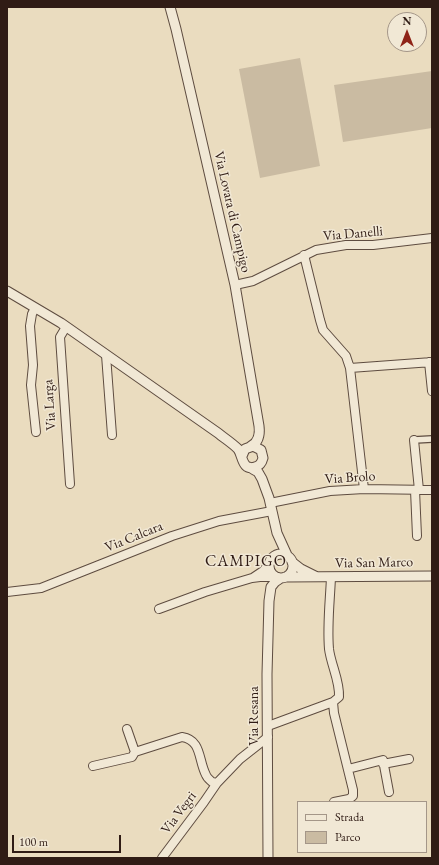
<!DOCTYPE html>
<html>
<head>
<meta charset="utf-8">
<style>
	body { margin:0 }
	#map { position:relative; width:439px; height:865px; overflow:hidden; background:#eadcbf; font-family:"EB Garamond",serif }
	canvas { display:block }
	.frame { position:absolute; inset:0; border:8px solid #301c15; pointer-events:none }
	.legend { position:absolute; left:297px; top:801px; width:130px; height:52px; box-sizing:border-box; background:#f1e8d5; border:1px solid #a49688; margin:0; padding:5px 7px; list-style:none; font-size:12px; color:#301c15 }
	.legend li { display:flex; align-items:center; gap:8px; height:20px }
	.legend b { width:20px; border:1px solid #a49688 }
	.north { position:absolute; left:387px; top:12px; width:40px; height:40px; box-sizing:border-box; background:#f1e8d5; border:1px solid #a49688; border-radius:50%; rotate:0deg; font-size:11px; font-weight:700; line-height:16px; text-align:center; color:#301c15 }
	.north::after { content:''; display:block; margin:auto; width:14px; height:18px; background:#8f2418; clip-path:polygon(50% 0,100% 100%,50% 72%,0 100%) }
	.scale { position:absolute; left:12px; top:835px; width:109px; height:18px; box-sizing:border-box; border:2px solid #301c15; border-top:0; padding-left:5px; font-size:12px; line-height:14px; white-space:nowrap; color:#301c15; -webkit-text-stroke:3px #f1e8d5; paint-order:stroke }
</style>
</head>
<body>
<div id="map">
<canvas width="439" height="865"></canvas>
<div class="frame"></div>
<ul class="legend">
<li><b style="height:5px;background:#f1e8d5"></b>Strada</li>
<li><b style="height:11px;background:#cabba2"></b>Parco</li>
</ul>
<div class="north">N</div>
<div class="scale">100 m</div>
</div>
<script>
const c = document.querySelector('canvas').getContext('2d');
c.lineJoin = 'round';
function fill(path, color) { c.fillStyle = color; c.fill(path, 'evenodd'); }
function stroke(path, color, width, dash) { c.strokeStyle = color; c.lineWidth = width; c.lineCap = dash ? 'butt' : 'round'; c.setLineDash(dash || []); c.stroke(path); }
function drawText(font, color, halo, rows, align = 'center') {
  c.font = font + ' "EB Garamond",serif'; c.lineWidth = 3; c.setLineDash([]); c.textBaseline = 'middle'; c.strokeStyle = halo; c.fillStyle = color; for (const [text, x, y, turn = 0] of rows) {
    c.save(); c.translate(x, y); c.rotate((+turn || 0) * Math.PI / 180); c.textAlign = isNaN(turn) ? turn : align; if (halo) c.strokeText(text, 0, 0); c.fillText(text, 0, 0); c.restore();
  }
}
const green = new Path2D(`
	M300,58L320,166L260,178L239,69Z
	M432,71V128L343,142L334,85Z`);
const pedestrian = new Path2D(`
	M414,440L432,439`);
const minor = new Path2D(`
	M304,255L320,320L323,330L346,356L350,368L364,489
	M235,285L253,281L316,250L346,245H373L432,238
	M35,308L32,314L30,326L33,365L31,385L36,432
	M66,327L60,337L70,484
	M106,355L112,435
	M429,362L432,391
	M350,368L432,362
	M414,440L419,490
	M415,490L417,536
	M270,503L330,491L364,489L432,490
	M254,577L263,571L269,564
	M7,592L41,588L172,536L219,521L272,511
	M159,609L205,592L252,578L260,577H277
	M333,702L334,713L353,790V796L349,799L334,802
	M268,726L333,702L339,697C340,681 331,665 329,649C327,625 330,601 331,577
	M135,752L182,737C202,740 198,760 206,775C207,778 210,780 212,782L217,783L240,759L268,737
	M383,764L409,759
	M93,766L132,757L135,752L127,729
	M348,769L383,760L389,792
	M162,858L204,802L217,783`);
const tertiary = new Path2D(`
	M170,7L176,29L235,285L259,426C260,434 259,442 251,446
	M7,291L61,323L218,433C224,438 232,443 238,449C243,456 242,471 255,467C260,466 262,462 263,458L261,450L253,446L245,449L242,456
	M249,467L258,472L262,479L269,498L277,533L287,555
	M269 566a12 12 0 1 1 24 0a12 12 0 1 1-24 0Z
	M292,562L301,569L315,576
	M285,577L432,576
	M268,858L267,674L269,601L271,587L275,582L281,578`);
const streetNames = [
	["Via Lovara di Campigo",232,212,77],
	["Via Danelli",353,234,-5],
	["Via Larga",50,405,-94],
	["Via Brolo",350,478,-4],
	["Via Calcara",134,537,-22],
	["Via San Marco",374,563,-1],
	["Via Resana",254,716,-90],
	["Via Vegri",179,813,-53]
];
const quarterNames = [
	["CAMPIGO",246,562]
];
fill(green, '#cabba2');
stroke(pedestrian, '#5e4c40', 8);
stroke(minor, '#5e4c40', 10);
stroke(tertiary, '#5e4c40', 11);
stroke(pedestrian, '#f1e8d5', 5.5);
stroke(minor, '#f1e8d5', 8);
stroke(tertiary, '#f1e8d5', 9);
drawText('14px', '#301c15', '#f1e8d5', streetNames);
c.letterSpacing = '1px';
drawText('16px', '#301c15', '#f1e8d5', quarterNames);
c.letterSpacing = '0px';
</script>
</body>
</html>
